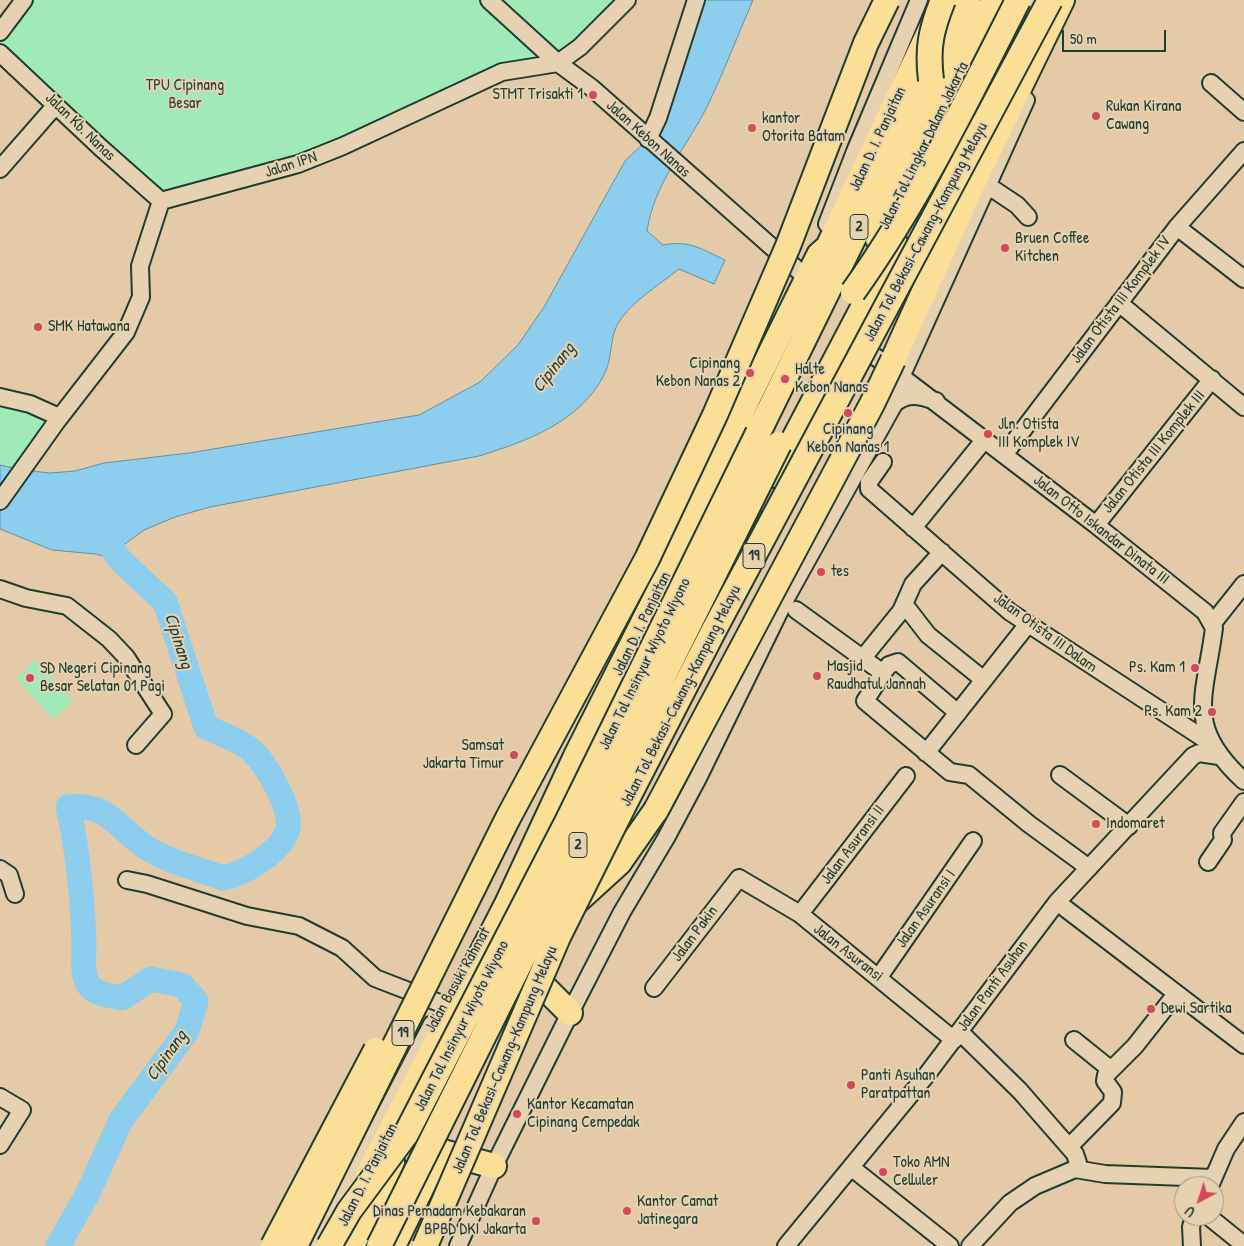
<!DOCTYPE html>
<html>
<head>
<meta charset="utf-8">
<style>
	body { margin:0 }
	#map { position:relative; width:1244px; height:1246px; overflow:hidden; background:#e4caa7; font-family:"Patrick Hand",sans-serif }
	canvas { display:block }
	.north { position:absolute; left:1174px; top:1176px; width:50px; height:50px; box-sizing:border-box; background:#e6d2b1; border:1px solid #96967f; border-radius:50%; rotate:220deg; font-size:14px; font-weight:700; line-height:20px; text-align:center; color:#1f3d34 }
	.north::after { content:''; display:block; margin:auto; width:18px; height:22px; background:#d1495b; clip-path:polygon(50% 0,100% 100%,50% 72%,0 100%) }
	.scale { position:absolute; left:1062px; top:30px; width:104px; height:22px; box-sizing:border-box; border:2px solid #1f3d34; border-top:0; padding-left:6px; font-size:15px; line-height:18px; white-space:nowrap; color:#1f3d34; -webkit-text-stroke:4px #e6d2b1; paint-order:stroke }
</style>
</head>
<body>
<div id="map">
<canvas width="1244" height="1246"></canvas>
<div class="north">U</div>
<div class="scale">50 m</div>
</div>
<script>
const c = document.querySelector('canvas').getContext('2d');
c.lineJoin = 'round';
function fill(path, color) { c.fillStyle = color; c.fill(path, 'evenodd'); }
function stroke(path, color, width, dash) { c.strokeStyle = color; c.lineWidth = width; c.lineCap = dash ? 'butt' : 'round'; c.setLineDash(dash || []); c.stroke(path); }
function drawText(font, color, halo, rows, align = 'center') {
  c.font = font + ' "Patrick Hand",sans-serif'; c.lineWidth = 4; c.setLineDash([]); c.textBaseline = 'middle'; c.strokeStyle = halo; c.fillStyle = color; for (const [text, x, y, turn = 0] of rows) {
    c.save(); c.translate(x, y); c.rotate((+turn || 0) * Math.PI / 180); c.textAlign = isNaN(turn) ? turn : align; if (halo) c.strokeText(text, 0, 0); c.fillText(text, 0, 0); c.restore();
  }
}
const green = new Path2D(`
	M24,0H616L571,48L298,164L161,201L0,53V32Z
	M0,397L59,417L0,501Z
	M36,660L73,701L53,719L16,678Z`);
const water = new Path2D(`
	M703,0H753C738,35 724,71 708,105C687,147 654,183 647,231L663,245C689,240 702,249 725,260L714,284L679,269C658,286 630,302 617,325C610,339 612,358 605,373C581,422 527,441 479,456L210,507L175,517L144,530L107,557L95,554L52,550L0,529V465L22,470L50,473L75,471L104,463L189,453L419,415L480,382L518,345L544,307L625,161L648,139Z`);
const river = new Path2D(`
	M58,1246L87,1195L121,1120L187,1031L196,1001L182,985L151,979L122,998C112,996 98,995 90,987C81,977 84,958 84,946C83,900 78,852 68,807C106,802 117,827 144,846C163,860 201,870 223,878C243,875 284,850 288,828C292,809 267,765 253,752C244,742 218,733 206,727L165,602L120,560L97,524`);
const minor = new Path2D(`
	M489,0L558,63L592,88L808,279
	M0,32L24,0
	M0,53L101,148L161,201
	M1005,61L1036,0
	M1211,83L1244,112
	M648,139L658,118L696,0
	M0,169L55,106
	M987,185L1017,205L1028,217
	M827,224L856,149L919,0
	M1177,227L1244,279
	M1119,303L1244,407
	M856,342L1096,525L1205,612L1214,628C1205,698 1184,726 1244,781
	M0,397L30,404L59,417
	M894,404L892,397L1026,100
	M1004,455L1177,227L1244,151
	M883,462L869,482V489L1010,612L1212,744
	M0,501L57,421L126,332L141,297L140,266L161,201L298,164L343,146L502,72L558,63L580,47L627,0
	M1096,525L1212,379
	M913,528L985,439
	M729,561L740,550L763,520
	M0,589L26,598L67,606L109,639L126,657L163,714L136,745
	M904,604L928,635L984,680
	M796,610L883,673L865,701L950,772L969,775L1029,824L1089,868
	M1213,623L1244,584
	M862,659L901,611L913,584L942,552
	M883,673L889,665L898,662L958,713
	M926,753L1028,624
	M1060,775L1129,826
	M1208,862L1223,840L1222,833L1244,802
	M0,869L9,875L15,894
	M127,880L147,884L247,916L299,926L342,948L375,978L442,1004
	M1057,902L1244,1045
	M800,914L906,776
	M879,977L973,841
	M654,988L739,878L800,914L954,1040
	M960,1032L1020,1091L1075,1154L1078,1163L1075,1169L1035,1186L1010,1203L970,1246
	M1074,1040L1110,1069
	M0,1097L22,1110L0,1145
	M1069,1147L1112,1103L1113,1092L1105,1081L1106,1075L1135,1046L1176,994
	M852,1168L950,1246
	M1075,1169L1105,1174L1213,1178
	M1210,1186L1226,1149L1244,1122
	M1208,1216L1244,1245
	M317,1246L432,1024
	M458,1246L494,1166L570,1013L622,912L666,838L698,778L785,600L894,404C908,392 920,396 936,401
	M786,1246L925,1077L1057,902L1193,756L1199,753L1219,756
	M1192,1246L1191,1227L1194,1216`);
const highway = new Path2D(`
	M878,239L994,0
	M893,360L974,181L1062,0
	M758,433L931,80L968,0
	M775,475L879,277L895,243
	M574,904L619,863L656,810
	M528,971L570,1013
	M443,1152L494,1166
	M368,1175L507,904L576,756L653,603L749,396L819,255L828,247L932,26
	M352,1246L392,1162
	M393,1246L440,1150`);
const highwayBridge = new Path2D(`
	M931,80C927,48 931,30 943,0
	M853,292C918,201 968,99 1018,0
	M656,810L872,404L893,360
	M273,1246L376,1050
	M295,1246L508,818L647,559L715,415L788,246L866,43L887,0
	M329,1246L349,1211L406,1134L567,822L758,433
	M379,1246L779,444
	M425,1246L558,937L624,805L715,628L1050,0`);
const markers = [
	[593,95,5,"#d1495b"],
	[1096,116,5,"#d1495b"],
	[752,128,5,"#d1495b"],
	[1005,248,5,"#d1495b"],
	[38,327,5,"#d1495b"],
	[750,373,5,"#d1495b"],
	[785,379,5,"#d1495b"],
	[848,413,5,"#d1495b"],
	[988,434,5,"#d1495b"],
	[821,572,5,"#d1495b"],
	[1195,668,5,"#d1495b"],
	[817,676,5,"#d1495b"],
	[30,678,5,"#d1495b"],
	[1212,712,5,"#d1495b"],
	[514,755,5,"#d1495b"],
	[1096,824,5,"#d1495b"],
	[1151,1009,5,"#d1495b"],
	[851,1085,5,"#d1495b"],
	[517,1114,5,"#d1495b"],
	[883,1172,5,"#d1495b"],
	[627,1211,5,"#d1495b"],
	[536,1221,5,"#d1495b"]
];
const shields = [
	[859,227,18],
	[754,556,22],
	[578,845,18],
	[403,1033,22]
];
const shieldNames = [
	["2",859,227],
	["19",754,556],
	["2",578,845],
	["19",403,1033]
];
const parkNames = [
	["TPU Cipinang",185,86],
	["Besar",185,104]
];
const poiNames = [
	["STMT Trisakti 1",583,95,"right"],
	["Rukan Kirana",1106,107],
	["Cawang",1106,125],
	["kantor",762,119],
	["Otorita Batam",762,137],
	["Bruen Coffee",1015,239],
	["Kitchen",1015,257],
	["SMK Hatawana",48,327],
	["Cipinang",740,364,"right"],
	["Kebon Nanas 2",740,382,"right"],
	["Halte",795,370],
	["Kebon Nanas",795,388],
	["Jln. Otista",998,425],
	["III Komplek IV",998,443],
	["Cipinang",848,430,"center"],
	["Kebon Nanas 1",848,448,"center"],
	["tes",831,572],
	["Masjid",827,667],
	["Raudhatul Jannah",827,685],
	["Ps. Kam 1",1185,668,"right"],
	["SD Negeri Cipinang",40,669],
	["Besar Selatan 01 Pagi",40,687],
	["Ps. Kam 2",1202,712,"right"],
	["Samsat",504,746,"right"],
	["Jakarta Timur",504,764,"right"],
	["Indomaret",1106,824],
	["Dewi Sartika",1161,1009],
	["Panti Asuhan",861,1076],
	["Paratpattan",861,1094],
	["Kantor Kecamatan",527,1105],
	["Cipinang Cempedak",527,1123],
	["Toko AMN",893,1163],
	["Celluler",893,1181],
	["Kantor Camat",637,1202],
	["Jatinegara",637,1220],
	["Dinas Pemadam Kebakaran",526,1212,"right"],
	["BPBD DKI Jakarta",526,1230,"right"]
];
const streetNames = [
	["Jalan Kb. Nanas",80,127,44],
	["Jalan Kebon Nanas",648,139,42],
	["Jalan D. I. Panjaitan",878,139,-65],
	["Jalan Tol Lingkar Dalam Jakarta",924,146,-64],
	["Jalan IPN",291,165,-18],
	["Jalan Tol Bekasi–Cawang–Kampung Melayu",926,232,-62],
	["Jalan Otista III Komplek IV",1121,300,-53],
	["Jalan Otista III Komplek III",1154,452,-51],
	["Jalan Otto Iskandar Dinata III",1101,530,38],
	["Jalan D. I. Panjaitan",642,624,-64],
	["Jalan Otista III Dalam",1045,633,36],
	["Jalan Tol Insinyur Wiyoto Wiyono",645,664,-64],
	["Jalan Tol Bekasi–Cawang–Kampung Melayu",681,696,-63],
	["Jalan Asuransi II",853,845,-53],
	["Jalan Asuransi I",926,909,-55],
	["Jalan Pakin",695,934,-53],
	["Jalan Asuransi",848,953,38],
	["Jalan Basuki Rahmat",458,980,-61],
	["Jalan Panti Asuhan",993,986,-54],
	["Jalan Tol Insinyur Wiyoto Wiyono",462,1026,-63],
	["Jalan Tol Bekasi–Cawang–Kampung Melayu",505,1060,-67],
	["Jalan D. I. Panjaitan",368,1175,-63]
];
const waterNames = [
	["Cipinang",554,368,-52],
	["Cipinang",178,641,72],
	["Cipinang",167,1056,-55]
];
fill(green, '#a0eab9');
fill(water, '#8dceef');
stroke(water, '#6194a4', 1);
stroke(river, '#8dceef', 25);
stroke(minor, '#1f3d34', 20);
stroke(highway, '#1f3d34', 28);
stroke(minor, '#e6d2b1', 16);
stroke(highway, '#fbdf96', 24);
stroke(highwayBridge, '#1f3d34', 28, []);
stroke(highwayBridge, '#fbdf96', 24);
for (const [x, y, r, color] of markers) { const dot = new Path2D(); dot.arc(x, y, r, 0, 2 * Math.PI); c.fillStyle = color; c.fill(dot); stroke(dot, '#e6d2b1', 2); }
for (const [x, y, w] of shields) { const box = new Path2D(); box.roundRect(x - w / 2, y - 12.5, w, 25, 4); c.fillStyle = '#e6d2b1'; c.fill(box); stroke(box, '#1f3d34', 1); }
drawText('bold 15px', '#1f3d34', null, shieldNames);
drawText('16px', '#25463b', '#e6d2b1', parkNames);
drawText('16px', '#1f3d34', '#e6d2b1', poiNames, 'left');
drawText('16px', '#1f3d34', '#e6d2b1', streetNames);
drawText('italic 18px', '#24443d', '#e6d2b1', waterNames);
</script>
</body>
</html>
